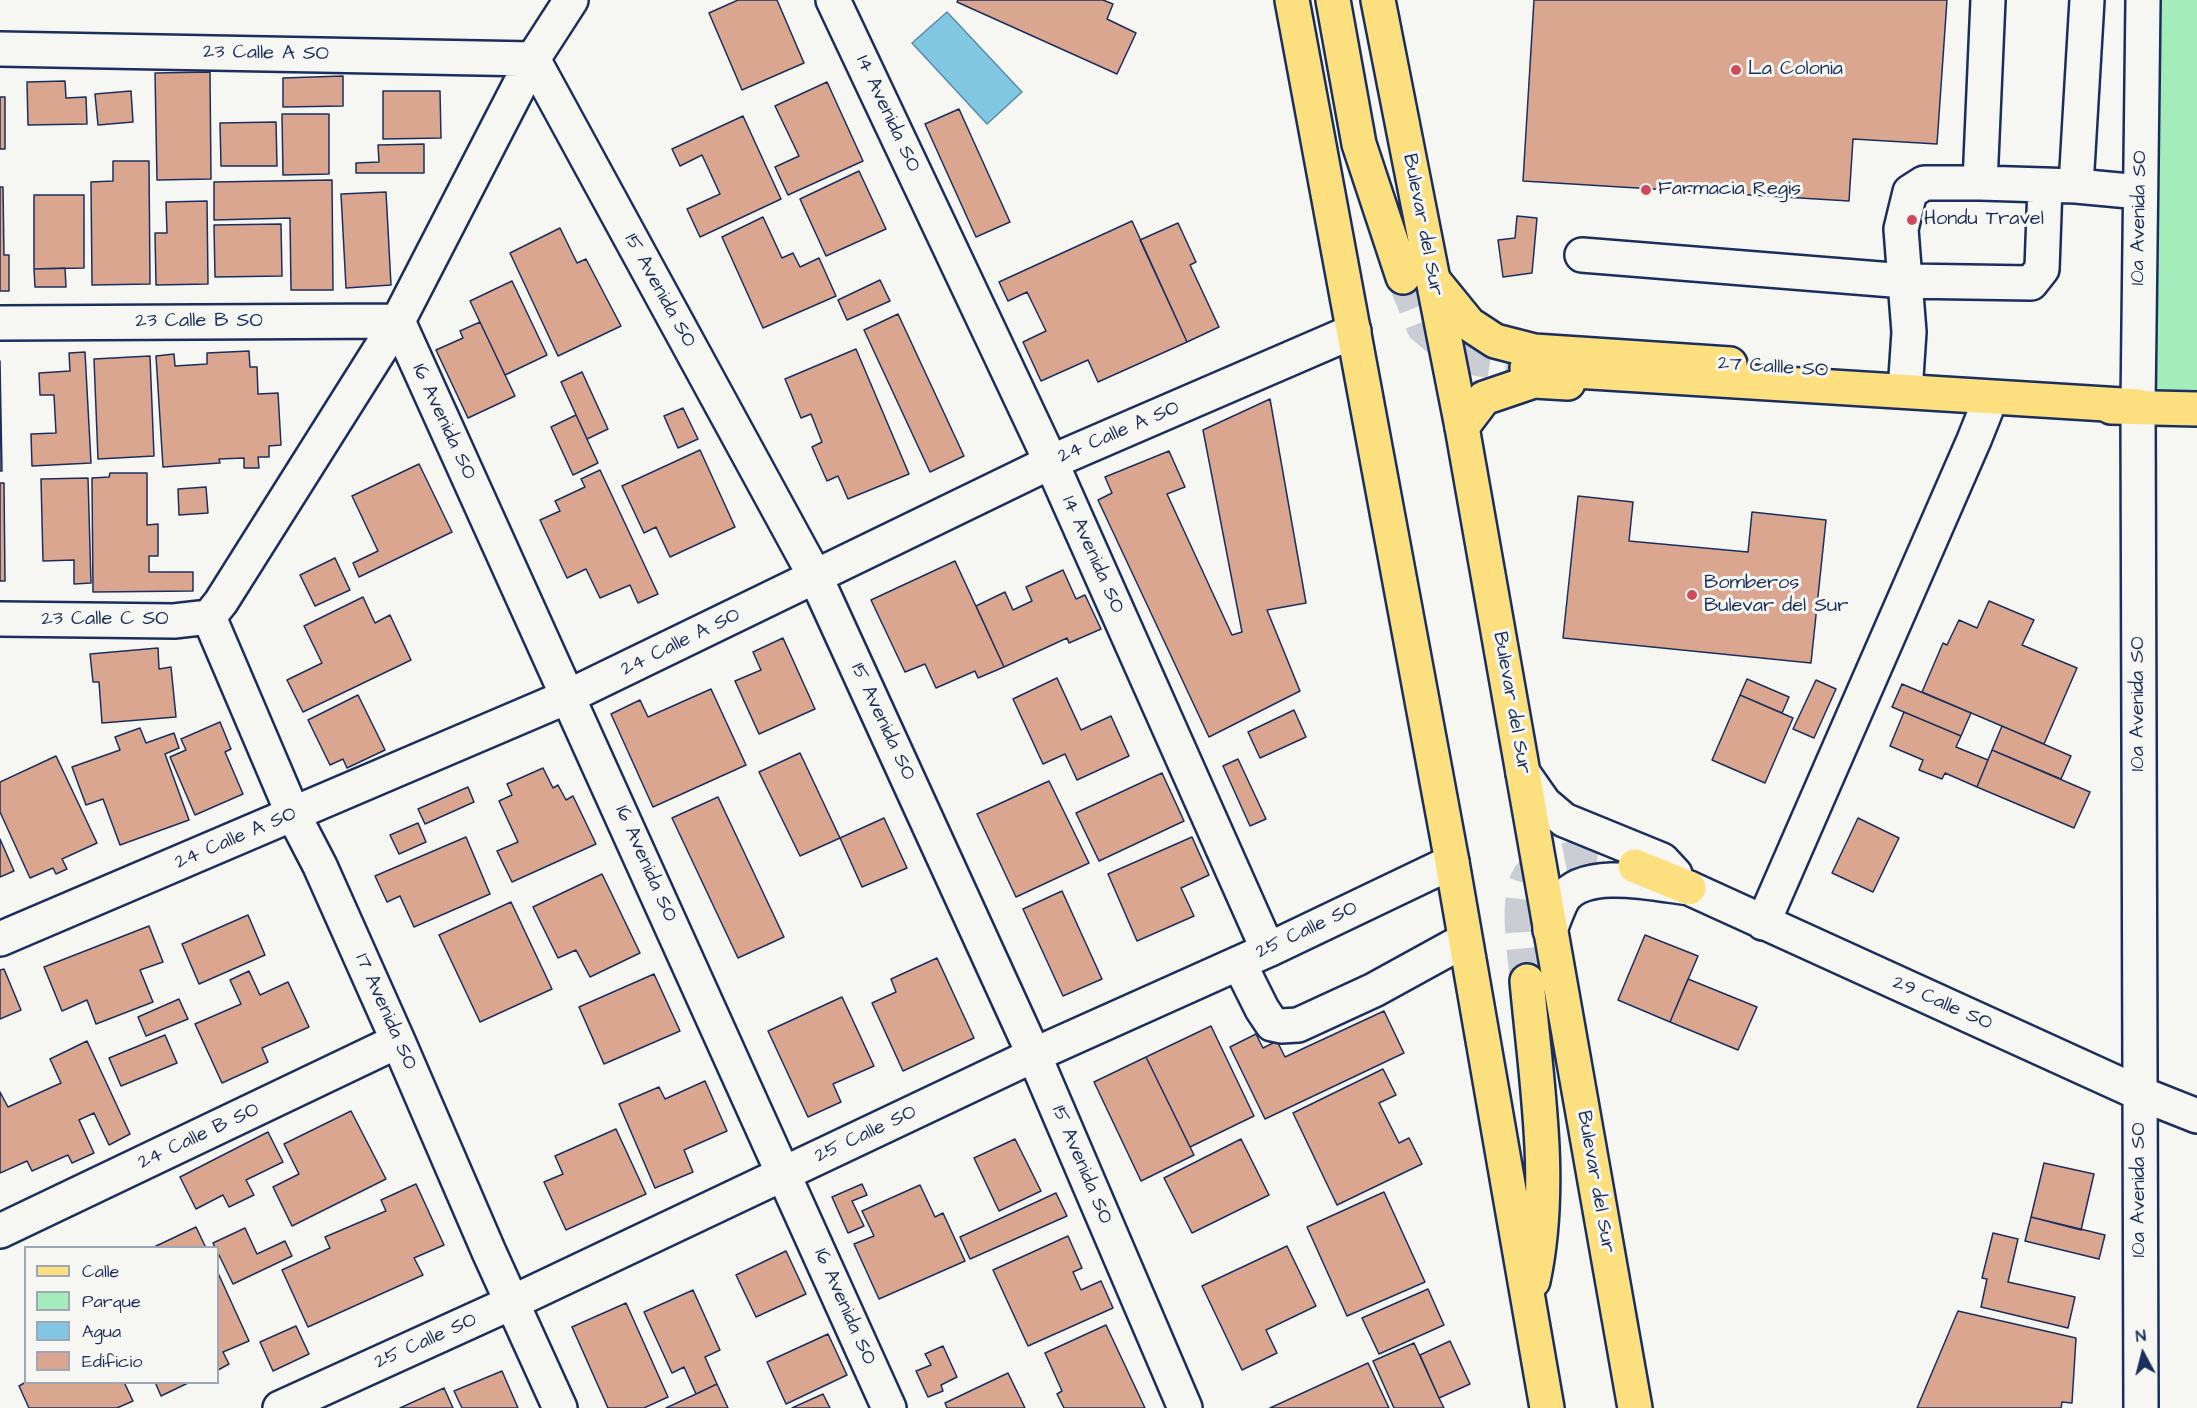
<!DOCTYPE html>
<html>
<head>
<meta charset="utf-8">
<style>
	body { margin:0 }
	#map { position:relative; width:2197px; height:1408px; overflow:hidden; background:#f6f6f2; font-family:"Architects Daughter",sans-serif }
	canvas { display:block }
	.legend { position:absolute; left:24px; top:1246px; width:195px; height:138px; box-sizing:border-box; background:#f6f6f2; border:2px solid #9ea6b7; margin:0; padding:8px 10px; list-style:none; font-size:18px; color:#1b2f5e }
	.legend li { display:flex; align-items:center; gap:12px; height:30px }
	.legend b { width:30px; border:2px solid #9ea6b7 }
	.north { position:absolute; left:2113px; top:1324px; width:60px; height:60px; -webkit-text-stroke:4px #f6f6f2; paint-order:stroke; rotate:353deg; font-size:16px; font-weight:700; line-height:24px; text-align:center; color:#1b2f5e }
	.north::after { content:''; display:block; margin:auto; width:21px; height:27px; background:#1b2f5e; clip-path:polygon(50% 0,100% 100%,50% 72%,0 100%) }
</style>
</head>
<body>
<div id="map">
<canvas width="2197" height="1408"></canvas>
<ul class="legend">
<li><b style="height:8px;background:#fce080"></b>Calle</li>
<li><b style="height:16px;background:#a4ecba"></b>Parque</li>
<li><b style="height:16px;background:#81c7e2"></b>Agua</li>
<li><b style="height:16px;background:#dba690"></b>Edificio</li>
</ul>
<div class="north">N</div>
</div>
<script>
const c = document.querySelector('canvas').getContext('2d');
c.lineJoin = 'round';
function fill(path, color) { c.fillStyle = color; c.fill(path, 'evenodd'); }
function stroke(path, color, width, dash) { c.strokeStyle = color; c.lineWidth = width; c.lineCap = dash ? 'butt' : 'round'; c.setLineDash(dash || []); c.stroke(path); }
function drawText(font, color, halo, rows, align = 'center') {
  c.font = font + ' "Architects Daughter",sans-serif'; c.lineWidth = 6; c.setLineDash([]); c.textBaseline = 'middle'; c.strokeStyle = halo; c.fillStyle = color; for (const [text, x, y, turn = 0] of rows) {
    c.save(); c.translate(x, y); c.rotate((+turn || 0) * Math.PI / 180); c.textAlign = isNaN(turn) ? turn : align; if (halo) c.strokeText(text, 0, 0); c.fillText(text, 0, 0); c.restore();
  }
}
const green = new Path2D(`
	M2142,0H2197V423L2134,421Z`);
const water = new Path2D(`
	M947,12L1022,92L987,124L912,43Z`);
const building = new Path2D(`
	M738,0H777L804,63L742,90L709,13Z
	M958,0H1103L1113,4L1107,19L1136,33L1117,74L957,2Z
	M1534,0H1947L1937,144L1853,139L1849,201L1523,181Z
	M210,72L211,179L157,180L155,73Z
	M343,76V106L283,107V78Z
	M65,81L66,98L86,97L87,124L28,125L27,82Z
	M827,82L863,161L788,195L775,167L799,156L775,106Z
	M131,91L133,122L98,125L95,94Z
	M383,91H440L441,138L383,139Z
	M0,97H5V149H0Z
	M959,109L1010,222L976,237L925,124Z
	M282,114H329V174L283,175Z
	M743,116L781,199L700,237L687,209L720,194L702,155L680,166L672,149Z
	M276,122L277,166H221L220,123Z
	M424,144V173H356V163L379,162L378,145Z
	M113,161H149L150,284L92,285L91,182L113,181Z
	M859,171L886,229L826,256L800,199Z
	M332,180L333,290H291L290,218L214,220V182Z
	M0,187H3L4,255H9V291H0Z
	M386,192L391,285L346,288L341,194Z
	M34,195H84V268L34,269Z
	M207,201L208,284L156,285L155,233H167L166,202Z
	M1517,216L1537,218L1532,273L1503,277L1498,240L1515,238Z
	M763,217L782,258L793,253L800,267L819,258L836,296L763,328L722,237Z
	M1132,221L1187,342L1098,382L1088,360L1041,381L1023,342L1046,331L1027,292L1008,301L999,282Z
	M1178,223L1196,262L1190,265L1219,327L1187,342L1140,240Z
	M281,224L282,276L215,277L214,225Z
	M560,228L577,263L586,259L621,326L558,356L510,253Z
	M65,268L66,287H35L34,269Z
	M880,280L890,301L847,320L838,300Z
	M512,281L547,355L505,375L470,301Z
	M898,314L964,456L930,472L864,330Z
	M480,322L515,396L468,418L436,350L463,338L460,331Z
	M856,349L909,474L848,499L838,476L827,481L812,447L822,442L811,414L801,418L785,379Z
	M249,351L250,367H257L258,394L278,393L281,445L269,446V457H258L259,468H244V458L219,459L220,463L163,467L156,356L174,354L175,366L207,364V353Z
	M85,352L91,463L32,466L31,434L56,433L54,395H40L39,373L70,371L69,353Z
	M150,356L154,456L98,459L94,359Z
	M0,361L2,471H0Z
	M582,372L608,429L587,439L561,382Z
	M1270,399L1306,603L1267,610L1300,691L1209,737L1098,500L1112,493L1105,477L1169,451L1185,487L1167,494L1232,635L1242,632L1203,430Z
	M683,408L698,439L678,448L664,416Z
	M576,415L598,463L573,475L551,427Z
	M700,450L735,527L670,557L656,527L644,533L622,486Z
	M419,464L452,532L359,577L353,563L378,551L352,496Z
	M600,470L658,594L638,603L630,585L600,598L586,569L567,578L540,520L560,511L555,501L585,487L581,479Z
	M110,473H147V525L158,524V556H149V572H193V591L93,592L92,478L109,477Z
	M88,478L91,583L74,584V560L43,561L41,479Z
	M0,483H4L5,581H0Z
	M206,487L208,513L179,515L178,489Z
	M1578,496L1633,502L1629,541L1748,552L1752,512L1826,520L1811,663L1563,638Z
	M335,558L350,590L315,606L300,575Z
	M955,561L1004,667L978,678L975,671L936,688L925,664L905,672L871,600Z
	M1063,570L1076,599L1085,595L1101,629L1069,643L1067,638L1004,667L976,606L1005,592L1013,610L1032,601L1026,587Z
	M363,597L375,623L390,615L411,660L303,712L287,680L322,663L304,626Z
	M1989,601L2034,620L2022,645L2077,668L2044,744L1922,692L1943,643L1947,645L1959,620L1977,628Z
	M783,638L815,709L759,734L735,681L761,670L753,652Z
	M158,648L159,669L171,667L176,717L102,723L99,682H93L90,654Z
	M1057,678L1081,730L1111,716L1129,756L1077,780L1065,754L1043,764L1013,699Z
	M1747,679L1789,697L1782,713L1740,695Z
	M1816,680L1836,689L1814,738L1793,729Z
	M1902,684L1971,713L1961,736L1892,707Z
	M711,689L746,765L653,807L611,714L640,700L648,717Z
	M358,695L385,750L347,768L343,759L330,765L308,720Z
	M1740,695L1793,718L1765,783L1712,760Z
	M1294,710L1306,737L1260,758L1248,732Z
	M1904,712L1961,736L1956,747L1988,760L1977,787L1945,773L1942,779L1919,770L1923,760L1890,746Z
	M220,722L231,749L225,752L243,794L195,815L170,757L186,750L181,739Z
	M2002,726L2071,756L2061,779L1992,750Z
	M140,728L146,743L174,733L179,748L165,754L189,820L120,845L103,799L86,805L72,767L120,750L115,737Z
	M1992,750L2090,792L2074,828L1977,787Z
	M800,753L840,838L800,856L759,772Z
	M56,756L97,843L62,859L67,869L56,874L53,868L30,878L0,812V782Z
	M1238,759L1266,819L1250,826L1223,766Z
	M543,768L553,788L558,785L566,800L573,796L596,844L512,882L497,851L518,842L499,801L512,795L507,784Z
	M1162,773L1184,821L1099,861L1076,813Z
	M1049,781L1089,863L1016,897L977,814Z
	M468,787L474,802L425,824L418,809Z
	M718,797L784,937L738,958L672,818Z
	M884,818L907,868L862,887L840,838Z
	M1858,818L1899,838L1873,892L1832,873Z
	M418,823L426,842L399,854L390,835Z
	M466,837L490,894L414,927L400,896L387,902L375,876Z
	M1192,837L1209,875L1181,888L1194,916L1137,941L1108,874Z
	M0,839L14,871L0,877Z
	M602,874L640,953L590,977L576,950L558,958L533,907Z
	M1062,891L1102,979L1063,996L1023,909Z
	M511,902L552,989L480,1022L439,935Z
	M248,915L265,955L199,984L182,944Z
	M149,926L163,962L140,970L153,1002L96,1024L87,1000L62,1011L44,967Z
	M1645,935L1698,956L1670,1022L1618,1000Z
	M937,958L974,1038L903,1071L872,1003L896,992L891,979Z
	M4,969L21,1010L0,1019V970Z
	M249,971L260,995L288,982L309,1027L262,1048L268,1062L222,1083L195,1024L241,1004L230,980Z
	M654,974L680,1031L604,1064L579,1007Z
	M1688,979L1757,1007L1738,1050L1670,1022Z
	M842,997L874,1066L833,1084L841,1102L808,1117L768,1031Z
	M179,999L188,1019L146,1036L138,1017Z
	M1384,1011L1404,1053L1265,1119L1230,1047L1256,1034L1263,1048L1277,1041L1285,1057Z
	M1211,1026L1254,1116L1190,1147L1146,1057Z
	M165,1035L177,1063L121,1086L109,1058Z
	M87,1041L130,1134L109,1145L94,1113L79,1120L94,1153L72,1163L68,1155L32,1171L27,1161L0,1173V1092L8,1107L61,1083L50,1059Z
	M1146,1057L1194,1155L1141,1181L1094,1082Z
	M1383,1069L1396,1095L1379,1103L1399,1143L1409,1138L1422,1164L1337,1205L1293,1113Z
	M705,1081L727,1131L684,1150L693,1172L655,1188L619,1104L659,1087L665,1099Z
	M351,1111L386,1179L292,1226L273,1187L299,1174L284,1144Z
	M616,1129L646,1194L566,1230L544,1182L563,1174L555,1156Z
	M268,1132L283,1162L246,1180L254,1195L229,1207L223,1195L196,1209L180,1177Z
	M1015,1139L1041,1191L999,1211L974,1158Z
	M1241,1139L1269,1195L1192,1233L1164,1178Z
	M2044,1163L2094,1174L2081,1230L2031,1217Z
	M416,1184L444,1245L414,1258L423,1275L308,1327L282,1270L330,1248L325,1237L386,1211L381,1200Z
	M862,1184L867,1195L852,1201L864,1226L848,1233L832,1197Z
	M920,1185L935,1217L943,1213L965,1261L879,1299L854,1244L874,1236L862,1211Z
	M1384,1192L1425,1282L1347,1316L1307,1227Z
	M1056,1193L1067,1216L970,1259L960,1237Z
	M2031,1217L2105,1235L2099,1259L2025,1241Z
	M196,1227L206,1248H152Z
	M245,1228L257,1254L285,1241L292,1256L233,1284L218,1253V1248H215L213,1243Z
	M1993,1233L2018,1239L2008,1282L2075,1297L2068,1328L1981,1307L1987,1279L1982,1278Z
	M1068,1236L1082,1268L1073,1272L1081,1290L1101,1281L1113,1308L1028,1346L993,1270Z
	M1287,1246L1316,1306L1266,1330L1277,1353L1242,1370L1202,1286Z
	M786,1251L806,1294L756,1317L736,1275Z
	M218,1273L249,1341L223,1352L229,1364L218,1370Z
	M1428,1289L1444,1325L1379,1354L1362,1318Z
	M693,1290L720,1350L705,1357L717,1384L696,1394L684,1367L672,1373L644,1312Z
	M626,1303L668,1397L644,1408H608L572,1327Z
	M1958,1311L2076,1338L2072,1403L2062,1402L2061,1408H1917Z
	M1106,1325L1145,1408H1064L1057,1394L1062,1391L1045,1353Z
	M296,1326L309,1354L273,1371L260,1342Z
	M828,1334L847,1375L786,1404L767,1362Z
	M1450,1341L1470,1384L1439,1398L1420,1355Z
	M1414,1343L1439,1398L1444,1408H1394L1373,1361Z
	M943,1346L957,1377L941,1385L943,1391L928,1397L916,1371L931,1365L925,1354Z
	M1368,1363L1389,1408H1270Z
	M502,1371L518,1408H462L454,1391Z
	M1008,1373L1025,1408H947L945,1403Z
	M26,1382H124L133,1401L117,1408H29L19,1386Z
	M155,1382H190L161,1396Z
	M717,1384L728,1408H666L696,1394Z
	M444,1388L453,1408H400Z
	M823,1394L830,1408H792Z`);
const highwayTunnel = new Path2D(`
	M1403,277L1423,327L1447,347L1475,359L1527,368
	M1527,981C1524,958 1513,889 1532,872C1541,865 1552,862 1562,860C1589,854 1610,858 1635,866`);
const minor = new Path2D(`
	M833,0L1051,462L1268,950
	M0,49L533,59L816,578L1034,1055L1185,1408
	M1980,183L2076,186L2140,192
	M2076,186L2087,0
	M1582,255L1905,281L1901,229L1910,192L1924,183H1980L1988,0
	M0,323L398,321L889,1408
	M1906,377L1909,332L1905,281L2031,283L2042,269L2045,186
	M209,617L293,814L320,866L398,1041L489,1252L560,1408
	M209,617L221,602L398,321L533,59L571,0
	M0,619L174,621L209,617
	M1523,773L1544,803L1564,820L1662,860L1675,874
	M1763,923L1974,440L1986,410
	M1550,930C1554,920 1558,908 1563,899C1585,867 1656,884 1689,888L2139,1093L2197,1116
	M0,939L569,696L1051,462L1354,331
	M1239,963L1262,1009L1272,1024L1281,1026L1298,1025L1374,990L1465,940
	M0,1231L398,1041
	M280,1408L513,1302L1034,1055L1268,950L1452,862
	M2141,1408L2138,406L2143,0`);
const major = new Path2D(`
	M1434,281L1469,324L1495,341L1534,351L1730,364
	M2111,407L2197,409
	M1462,427L1484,398L1534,381L1568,383`);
const highway = new Path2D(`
	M1292,0L1452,862L1547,1408
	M1333,0L1359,144L1403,277
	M1378,0L1462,427L1635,1408
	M1527,368L2138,406
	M1635,866L1689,888
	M1527,981C1536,1080 1554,1184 1533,1281`);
const markers = [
	[1736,70,6,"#d1495b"],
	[1646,190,6,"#d1495b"],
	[1912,220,6,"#d1495b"],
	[1692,595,6,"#d1495b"]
];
const streetNames = [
	["23 Calle A SO",266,54,1],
	["14 Avenida SO",887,114,65],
	["10a Avenida SO",2140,218,-89],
	["Bulevar del Sur",1422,225,79],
	["15 Avenida SO",659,291,61],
	["23 Calle B SO",199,322],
	["27 Callle SO",1773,368,4],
	["16 Avenida SO",443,422,65],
	["24 Calle A SO",1119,433,-23],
	["14 Avenida SO",1092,555,66],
	["23 Calle C SO",105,620],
	["24 Calle A SO",681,643,-26],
	["Bulevar del Sur",1511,703,80],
	["10a Avenida SO",2139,704,-90],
	["15 Avenida SO",882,722,65],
	["24 Calle A SO",236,839,-23],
	["16 Avenida SO",645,864,66],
	["25 Calle SO",1307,931,-25],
	["29 Calle SO",1942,1004,24],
	["17 Avenida SO",385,1012,66],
	["25 Calle SO",866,1135,-25],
	["24 Calle B SO",199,1137,-25],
	["15 Avenida SO",1081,1165,67],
	["Bulevar del Sur",1595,1182,80],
	["10a Avenida SO",2140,1190,-90],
	["16 Avenida SO",844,1307,66],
	["25 Calle SO",426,1342,-24]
];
const poiNames = [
	["La Colonia",1748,70],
	["Farmacia Regis",1658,190],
	["Hondu Travel",1924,220],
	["Bomberos",1704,584],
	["Bulevar del Sur",1704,607]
];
fill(green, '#a4ecba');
fill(water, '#81c7e2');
stroke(water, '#588aad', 1.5);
fill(building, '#dba690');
stroke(building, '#1b2f5e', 1.5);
stroke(highwayTunnel, '#caced4', 33, [33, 16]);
stroke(minor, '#1b2f5e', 38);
stroke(major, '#1b2f5e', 38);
stroke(highway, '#1b2f5e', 38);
stroke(minor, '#f6f6f2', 33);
stroke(major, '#fce080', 33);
stroke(highway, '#fce080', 33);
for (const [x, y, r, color] of markers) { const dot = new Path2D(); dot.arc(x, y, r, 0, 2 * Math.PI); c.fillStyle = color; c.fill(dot); stroke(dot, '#f6f6f2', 2); }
drawText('20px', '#1b2f5e', '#f6f6f2', streetNames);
drawText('20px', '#1b2f5e', '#f6f6f2', poiNames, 'left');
</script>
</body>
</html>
